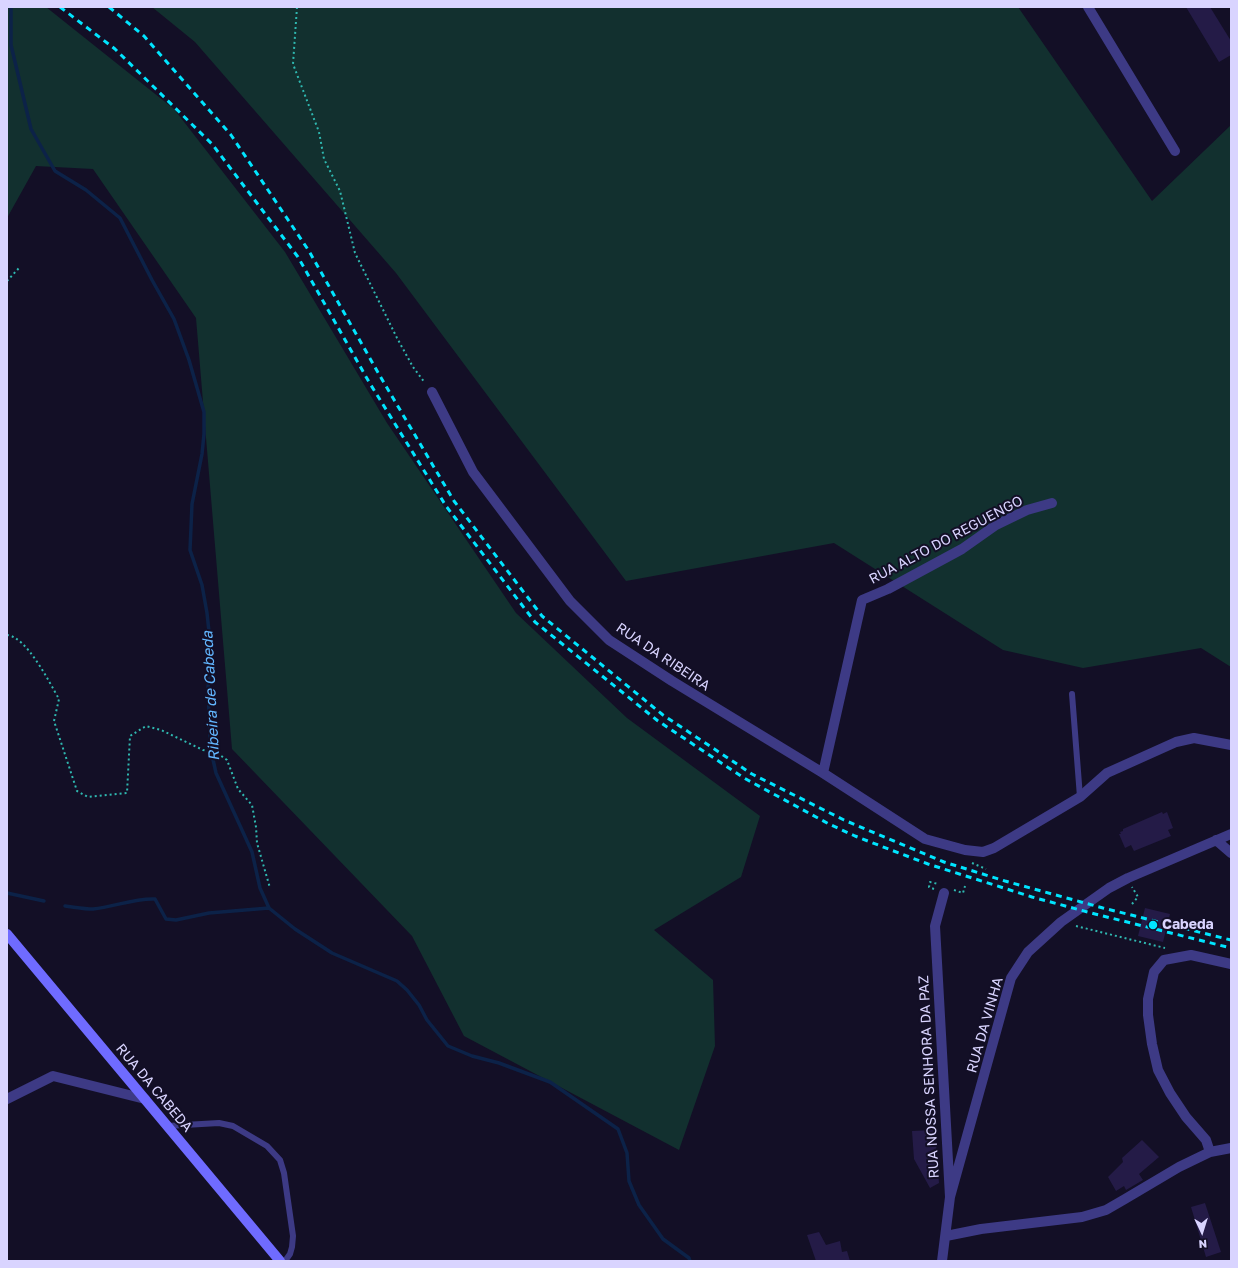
<!DOCTYPE html>
<html>
<head>
<meta charset="utf-8">
<style>
	body { margin:0 }
	#map { position:relative; width:1238px; height:1268px; overflow:hidden; background:#130f26; font-family:"Golos Text",sans-serif }
	canvas { display:block }
	.frame { position:absolute; inset:0; border:8px solid #d9d4ff; pointer-events:none }
	.north { position:absolute; left:1182px; top:1212px; width:40px; height:40px; -webkit-text-stroke:3px #130f26; paint-order:stroke; rotate:176deg; font-size:11px; font-weight:700; line-height:16px; text-align:center; color:#d9d4ff }
	.north::after { content:''; display:block; margin:auto; width:14px; height:18px; background:#d9d4ff; clip-path:polygon(50% 0,100% 100%,50% 72%,0 100%) }
</style>
</head>
<body>
<div id="map">
<canvas width="1238" height="1268"></canvas>
<div class="frame"></div>
<div class="north">N</div>
</div>
<script>
const c = document.querySelector('canvas').getContext('2d');
c.lineJoin = 'round';
function fill(path, color) { c.fillStyle = color; c.fill(path, 'evenodd'); }
function stroke(path, color, width, dash) { c.strokeStyle = color; c.lineWidth = width; c.lineCap = dash ? 'butt' : 'round'; c.setLineDash(dash || []); c.stroke(path); }
function drawText(font, color, halo, rows, align = 'center') {
  c.font = font + ' "Golos Text",sans-serif'; c.lineWidth = 4; c.setLineDash([]); c.textBaseline = 'middle'; c.strokeStyle = halo; c.fillStyle = color; for (const [text, x, y, turn = 0] of rows) {
    c.save(); c.translate(x, y); c.rotate((+turn || 0) * Math.PI / 180); c.textAlign = isNaN(turn) ? turn : align; if (halo) c.strokeText(text, 0, 0); c.fillText(text, 0, 0); c.restore();
  }
}
const green = new Path2D(`
	M7,7H46L174,109L285,252L387,423L516,613L627,718L760,816L741,877L654,930L713,980L715,1046L679,1150L464,1036L412,936L232,749L196,318L93,169L36,166L7,218Z
	M152,7H1018L1152,201L1231,125V667L1201,648L1083,668L1003,650L834,543L626,581L396,273L195,42Z`);
const stream = new Path2D(`
	M11,7V45L31,129L55,171L86,190L120,218L152,280L174,319L189,360L204,412V434L202,454L192,504L190,550L202,585L207,613L211,651L208,688L210,737L212,755L216,773L252,852L260,888L269,908L295,929L332,953L397,981L407,990L419,1005L427,1020L448,1046L472,1056L499,1063L550,1082L618,1129L627,1153L629,1181L639,1205L663,1239L689,1258L690,1261
	M7,893L44,901
	M65,906C74,907 84,909 93,909C114,907 134,898 155,899L166,919L176,920L209,913L269,908`);
const building = new Path2D(`
	M1186,7H1210L1231,41V55L1219,62Z
	M1162,812L1163,814L1167,812L1173,828L1168,830L1171,836L1134,851L1131,845L1125,848L1119,834H1121L1120,832L1123,831V829Z
	M1145,908L1170,914L1163,942L1138,936Z
	M935,1130L939,1183L930,1188L914,1159L912,1131Z
	M1142,1140L1159,1157L1139,1174L1143,1180L1126,1190L1124,1186L1116,1191L1108,1177L1123,1162L1122,1158Z
	M1205,1203L1221,1252L1206,1257L1191,1207Z
	M819,1232L826,1245L840,1241L842,1252L847,1251L850,1261H816L807,1235Z`);
const path = new Path2D(`
	M297,7L293,64L319,132L324,159L340,191L355,253L397,338L413,367L425,383
	M7,281L19,268
	M7,635C27,637 49,682 59,699L54,721L77,791L88,797L127,793L130,736L146,726L161,730L203,750L217,753L227,760L238,789L252,805L256,827L257,843L270,888
	M972,863L986,869
	M934,889L929,887L930,882L938,884
	M954,890L963,893L965,886
	M1132,904L1138,897L1132,887
	M1076,926L1165,948`);
const service = new Path2D(`
	M1072,694L1080,797
	M167,1126L219,1123L233,1126L267,1146L280,1160L284,1173L293,1236L292,1247L290,1254L285,1261`);
const minor = new Path2D(`
	M1088,7L1175,151
	M432,392L473,472L570,601L609,640L672,681L823,773L925,839L965,850L983,852L994,848L1080,797L1107,773L1176,742L1194,738L1231,745
	M823,773L862,600L888,589L962,549L996,525L1027,510L1052,503
	M1216,840L1231,853
	M7,1099L53,1076L145,1099
	M1210,1152L1206,1140L1186,1117L1170,1093L1158,1070L1152,1044L1148,1015V999L1154,972L1164,960L1191,955L1231,964
	M950,1197L1011,978L1028,952L1061,922L1109,888L1128,878L1231,834
	M946,1236L981,1229L1082,1217L1106,1210L1125,1199L1179,1167L1210,1152L1231,1148
	M942,1261L950,1197L935,926L944,893`);
const secondary = new Path2D(`
	M7,934L280,1261`);
const rail = new Path2D(`
	M60,7L115,49L212,144L298,257L369,382L446,506L535,622L658,721L744,778L829,824L855,836L891,850L928,864L1032,897L1095,914L1231,948
	M109,7L144,36L231,135L309,251L380,376L454,501L542,616L663,715L752,774L844,820L944,862L1005,881L1103,908L1231,940`);
const markers = [
	[1153,925,5,"#00e5ff"]
];
const streetNames = [
	["RUA ALTO DO REGUENGO",946,540,-28],
	["RUA DA RIBEIRA",663,657,34],
	["RUA DA VINHA",985,1025,-74],
	["RUA NOSSA SENHORA DA PAZ",929,1077,-93],
	["RUA DA CABEDA",154,1088,50]
];
const poiNames = [
	["Cabeda",1162,925]
];
const waterNames = [
	["Ribeira de Cabeda",211,696,-93]
];
fill(green, '#12302f');
stroke(stream, '#0c2248', 3.5);
fill(building, '#241b47');
stroke(path, '#2fb8b0', 2, [2, 3]);
stroke(service, '#3d3a85', 6);
stroke(minor, '#3d3a85', 10);
stroke(secondary, '#6f6bff', 10);
stroke(rail, '#00e5ff', 3, [6, 5]);
for (const [x, y, r, color] of markers) { const dot = new Path2D(); dot.arc(x, y, r, 0, 2 * Math.PI); c.fillStyle = color; c.fill(dot); stroke(dot, '#130f26', 1.5); }
drawText('14px', '#d9d4ff', '#130f26', streetNames);
drawText('bold 14px', '#d9d4ff', '#130f26', poiNames, 'left');
drawText('italic 15px', '#62b6ff', '#130f26', waterNames);
</script>
</body>
</html>
